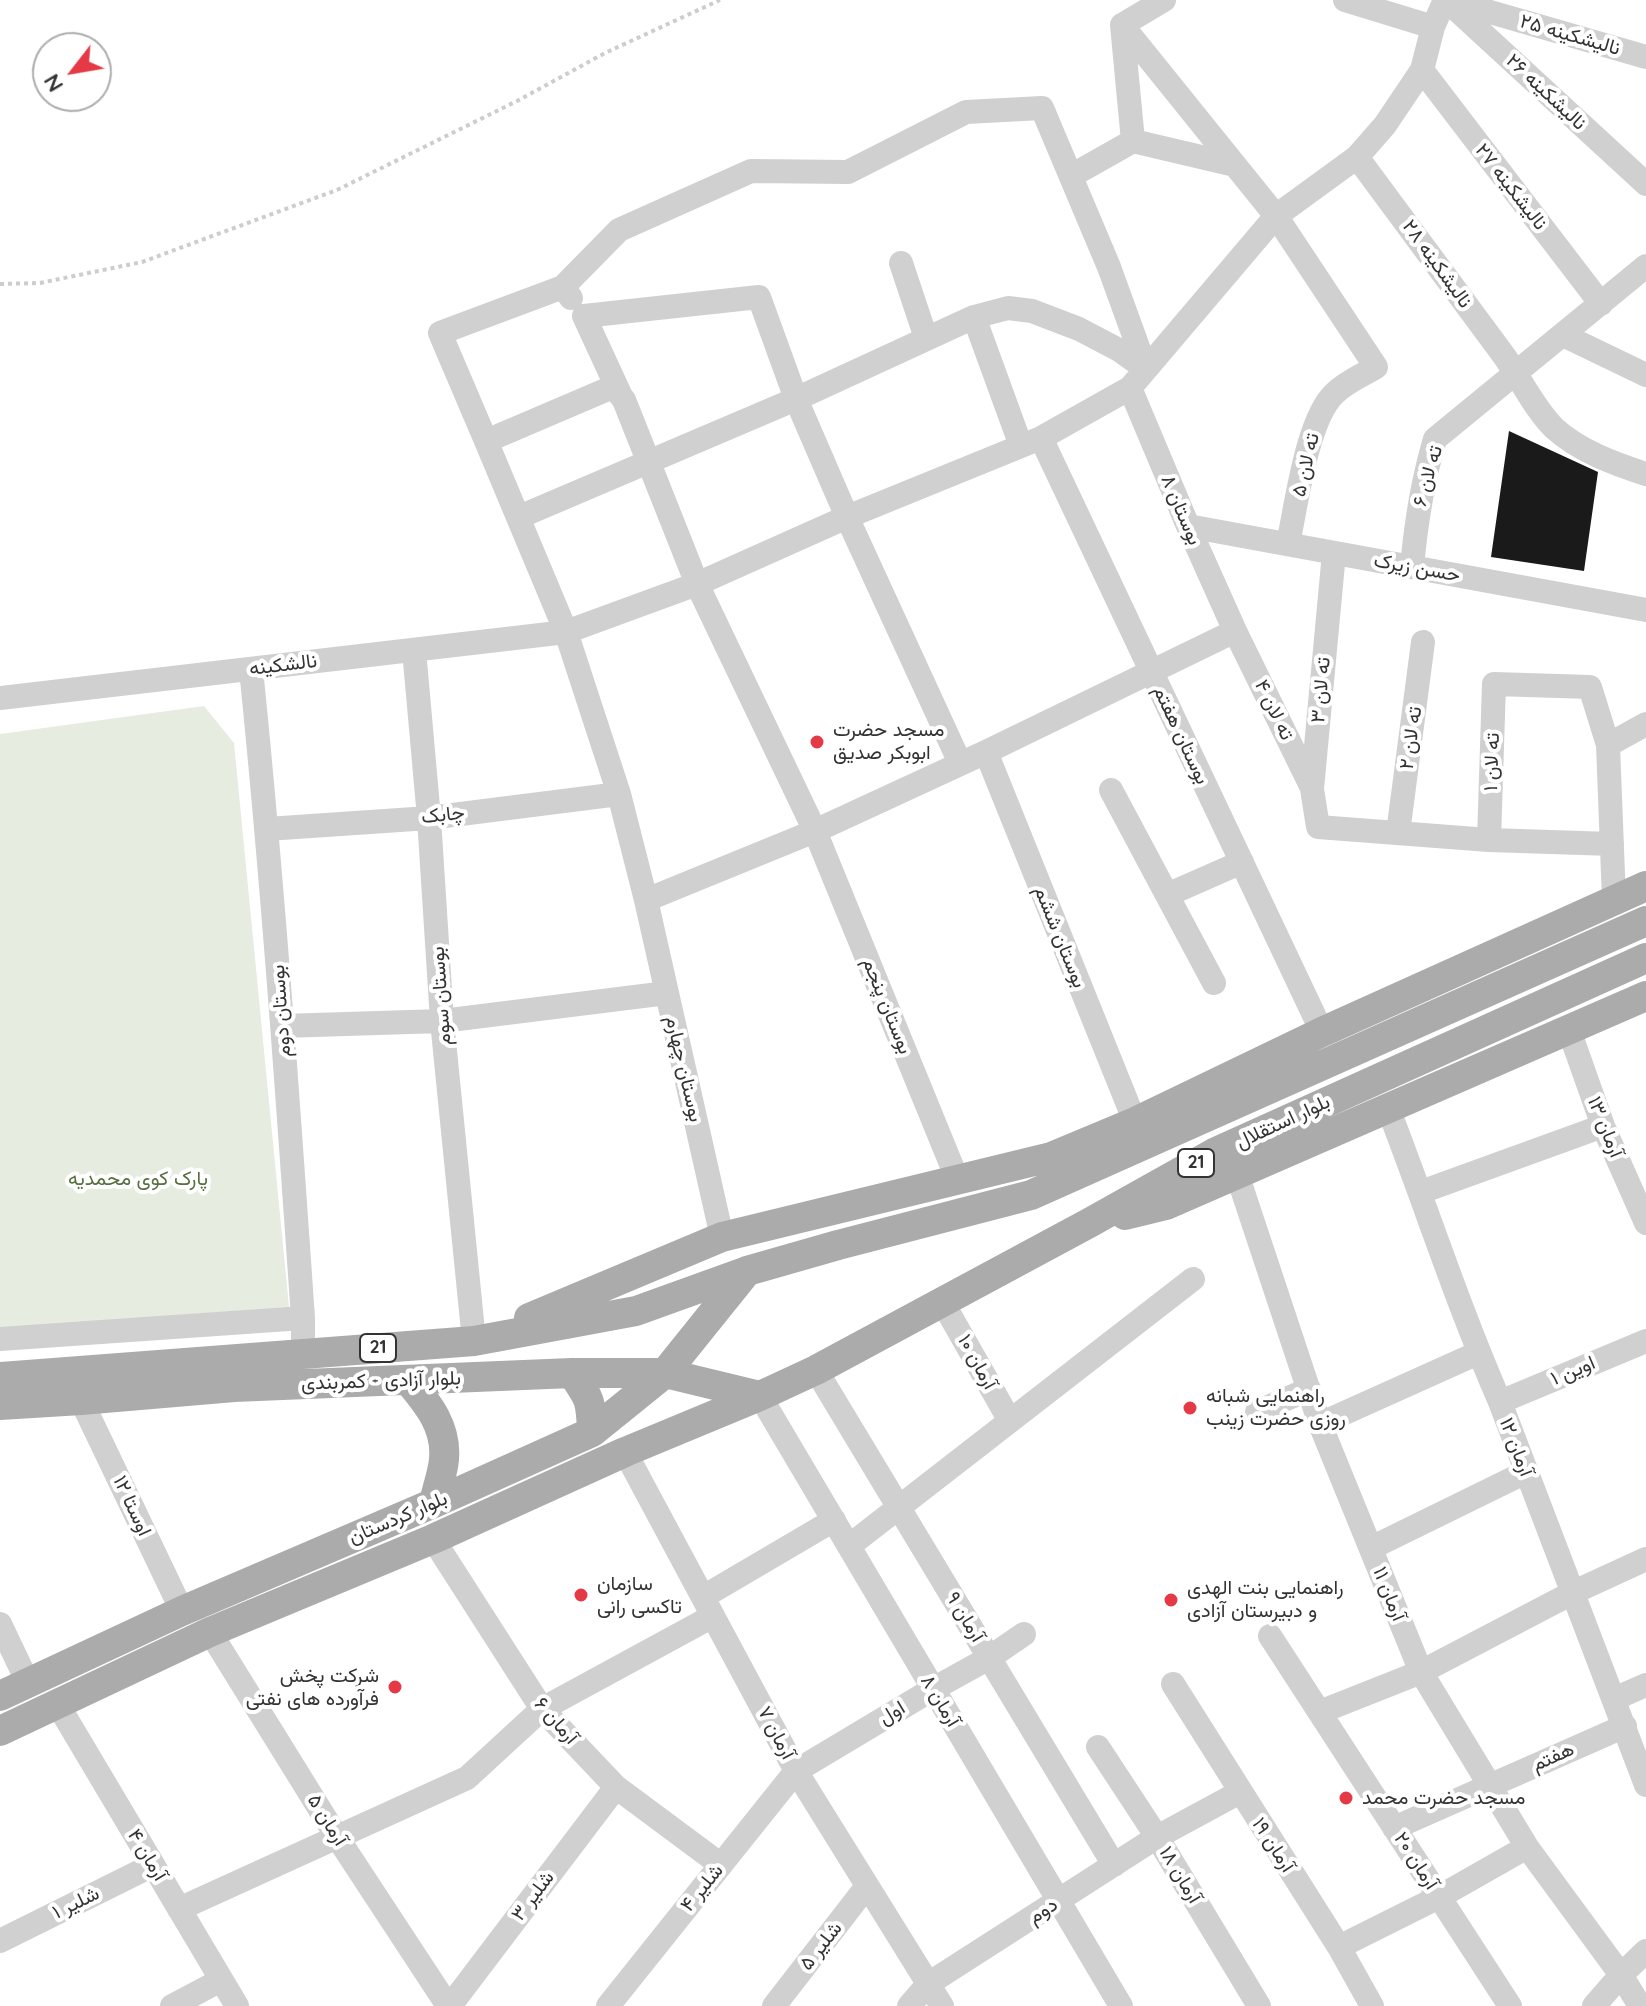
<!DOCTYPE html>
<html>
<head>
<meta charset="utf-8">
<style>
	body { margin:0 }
	#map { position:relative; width:1646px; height:2006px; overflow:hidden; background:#fff; font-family:Quicksand,sans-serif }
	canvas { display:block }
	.north { position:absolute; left:32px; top:32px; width:80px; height:80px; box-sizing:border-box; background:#fff; border:2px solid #adadad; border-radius:50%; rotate:239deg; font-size:22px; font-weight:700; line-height:32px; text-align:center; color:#333 }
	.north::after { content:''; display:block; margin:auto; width:28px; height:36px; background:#e63946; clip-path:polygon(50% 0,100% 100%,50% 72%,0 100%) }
</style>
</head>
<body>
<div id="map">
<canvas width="1646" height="2006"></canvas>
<div class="north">N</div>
</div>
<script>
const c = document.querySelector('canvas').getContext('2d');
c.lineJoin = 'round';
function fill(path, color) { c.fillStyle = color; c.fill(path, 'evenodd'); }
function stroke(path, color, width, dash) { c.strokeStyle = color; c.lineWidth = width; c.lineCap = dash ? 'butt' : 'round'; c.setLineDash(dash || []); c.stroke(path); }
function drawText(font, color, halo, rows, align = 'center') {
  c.font = font + ' Quicksand,Vazirmatn,sans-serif'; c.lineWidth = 8; c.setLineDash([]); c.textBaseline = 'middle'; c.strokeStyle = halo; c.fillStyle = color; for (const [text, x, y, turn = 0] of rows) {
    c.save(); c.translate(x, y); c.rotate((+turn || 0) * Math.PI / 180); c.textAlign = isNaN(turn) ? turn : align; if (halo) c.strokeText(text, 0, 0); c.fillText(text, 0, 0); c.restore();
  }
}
const green = new Path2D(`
	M204,706L234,743L289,1307L0,1328V734Z`);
const building = new Path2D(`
	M1509,431L1598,472L1584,571L1491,557Z`);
const path = new Path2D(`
	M0,284L40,283L142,262L337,190L517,101L605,53L720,0`);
const minor = new Path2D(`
	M1345,0L1433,27
	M1446,0L1646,184
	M1452,1L1646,57
	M1122,25L1276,216L1376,367C1363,375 1346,382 1335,393C1307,418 1296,507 1288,544
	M1122,25L1164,0
	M1422,70L1601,304
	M1133,141L1235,165
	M1357,157C1405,222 1454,288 1502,353C1520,377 1533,407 1554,428C1579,451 1615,464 1646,474
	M1071,176L1133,141L1122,25
	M901,263L926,338
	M563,287L619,230L751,171L848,172L966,112L1042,108L1109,267L1146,369
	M974,317L1021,446
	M1563,335L1646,375
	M1130,388L1188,526L1235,631L1311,786
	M620,394L584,316L759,297L796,399L847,517L960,763
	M1041,438L1322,1032
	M489,448L440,333L563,287L571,298
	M519,517L796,399L974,317L1008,308L1032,311L1079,329L1119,350L1146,369
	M1188,526L1646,610
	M1334,553L1312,789L1318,827L1489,840L1612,844
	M1412,567C1416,522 1422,483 1435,439L1646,266
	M414,650L429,818L442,1021L474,1341
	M251,669C273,885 288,1101 303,1318V1353
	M0,698L566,632L697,584L847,517L1041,438L1130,388L1276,216L1357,157L1385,125L1422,70L1433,27L1445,0
	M986,752L1135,1122
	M1111,790L1167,895
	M267,829L429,818L619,794
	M1398,833L1423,642
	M1489,840L1494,684L1590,687L1608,745
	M646,900L815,831L986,752L1235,631
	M1614,900L1608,745L1646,724
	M1214,983L1167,895L1242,862
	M282,1026L442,1021L667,993
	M1569,1030L1603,1126L1646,1223
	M1388,1108C1426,1206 1458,1306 1500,1402L1646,1785
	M1237,1174L1320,1424L1421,1672L1527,1847L1621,1975L1640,2006
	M1421,1192L1603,1126
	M722,1237L646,900L619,794L566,632L489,448L491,439L608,389L616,390L624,400L697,584L815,831L958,1181
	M943,1303L1010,1421
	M0,1339L303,1318
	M816,1370L1114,1865
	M760,1396L1121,2006
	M81,1400L182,1611
	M1500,1402L1646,1341
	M1257,1412L1309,1389
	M1320,1424L1478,1353
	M625,1452L796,1771L942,2006
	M433,1539L542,1709L616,1787L721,1865
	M849,1546L1193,1279
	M1371,1548L1526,1472
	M703,1597L834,1520
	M0,1624L28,1683
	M210,1632L337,1837L448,2006
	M1270,1636L1510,2006
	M1173,1684L1339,1947L1372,2006
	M1614,1699L1646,1685
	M58,1705L237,2006
	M1320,1712L1421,1672L1572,1593L1646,1559
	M1098,1747L1157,1837L1259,2006
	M1394,1828L1625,1726
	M179,1909L467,1778L542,1709L713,1616
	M0,1941L153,1865
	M1339,1947L1439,1897L1527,1847
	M172,2006L221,1980
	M450,2006L616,1787
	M608,2006L796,1771L933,1689L989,1658L1024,1634
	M774,2006L867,1886
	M909,2006L928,1984L1157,1837L1240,1792
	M1594,2006L1621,1975L1646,1951`);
const major = new Path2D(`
	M1125,1215L1166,1205L1646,996
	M529,1318L722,1237L1051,1157L1135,1122L1322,1032L1646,886
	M572,1373C590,1399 591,1400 592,1432
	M0,1377L474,1341L636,1311L747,1271L838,1245L1031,1195L1646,921
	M408,1380C427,1403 447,1426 444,1459C443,1473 437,1488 434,1503
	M0,1405L81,1400L234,1387L572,1373H665L760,1396
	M0,1696L182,1611L434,1503L592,1432L665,1373L747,1271
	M0,1731L210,1632L433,1539L625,1452L760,1396L816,1370L1091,1222L1214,1153L1646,958`);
const markers = [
	[817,742,8,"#e63946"],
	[1190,1408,8,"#e63946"],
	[581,1595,8,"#e63946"],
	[1171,1600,8,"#e63946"],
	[395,1687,8,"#e63946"],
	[1346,1798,8,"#e63946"]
];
const shields = [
	[1196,1163,36],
	[378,1348,36]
];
const shieldNames = [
	["21",1196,1163],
	["21",378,1348]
];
const streetNames = [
	["نالیشکینه ۲۵",1570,35,16],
	["نالیشکینه ۲۶",1546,92,43],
	["نالیشکینه ۲۷",1511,187,52],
	["نالیشکینه ۲۸",1437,264,54],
	["ته لان ۵",1306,465,-77],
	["ته لان ۶",1428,476,-74],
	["بوستان ۸",1181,510,67],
	["حسن زیرک",1417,568,10],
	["نالشکینه",283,665,-7],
	["ته لان ۳",1321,690,-85],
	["ته لان ۴",1274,710,64],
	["بوستان هفتم",1181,735,65],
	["ته لان ۲",1411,738,-82],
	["ته لان ۱",1492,762,-88],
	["چابک",443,815,-6],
	["بوستان ششم",1060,937,68],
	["بوستان سوم",441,996,-94],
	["بوستان پنجم",887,1006,68],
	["بوستان دوم",281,1011,-94],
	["بوستان چهارم",684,1069,77],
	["بلوار استقلال",1283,1122,-25],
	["آرمان ۱۳",1605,1127,68],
	["آرمان ۱۰",977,1362,61],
	["اوین ۱",1573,1371,-23],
	["بلوار آزادی - کمربندی",381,1381,-2],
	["آرمان ۱۲",1516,1447,69],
	["اوستا ۱۲",132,1506,65],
	["بلوار کردستان",398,1518,-23],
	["آرمان ۱۱",1389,1594,68],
	["آرمان ۹",965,1617,59],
	["آرمان ۸",940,1701,59],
	["اول",892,1713,-31],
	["آرمان ۶",556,1721,49],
	["آرمان ۷",776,1733,62],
	["هفتم",1553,1757,-24],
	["آرمان ۵",327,1820,58],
	["آرمان ۱۹",1273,1845,57],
	["آرمان ۴",147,1855,59],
	["آرمان ۲۰",1416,1861,57],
	["آرمان ۱۸",1180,1875,59],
	["شلیر ۴",702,1888,-51],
	["شلیر ۳",533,1896,-53],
	["شلیر ۱",76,1903,-26],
	["دوم",1043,1911,-33],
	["شلیر ۵",821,1946,-52]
];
const poiNames = [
	["مسجد حضرت",833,730],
	["ابوبکر صدیق",833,753],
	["راهنمایی شبانه",1206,1396],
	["روزی حضرت زینب",1206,1419],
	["سازمان",597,1584],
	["تاکسی رانی",597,1607],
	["راهنمایی بنت الهدی",1187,1588],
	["و دبیرستان آزادی",1187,1611],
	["شرکت پخش",379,1676,"right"],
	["فرآورده های نفتی",379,1699,"right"],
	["مسجد حضرت محمد",1362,1798]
];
const parkNames = [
	["پارک کوی محمدیه",138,1179]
];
fill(green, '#e6ecdf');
fill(building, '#1a1a1a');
stroke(path, '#cdcdcd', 4, [4, 4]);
stroke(minor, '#d0d0d0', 24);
stroke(major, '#ababab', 30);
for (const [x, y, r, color] of markers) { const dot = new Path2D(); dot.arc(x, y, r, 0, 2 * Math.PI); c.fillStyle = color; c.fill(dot); stroke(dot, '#fff', 3); }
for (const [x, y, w] of shields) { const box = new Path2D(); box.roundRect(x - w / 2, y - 14, w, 28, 6); c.fillStyle = '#fff'; c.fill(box); stroke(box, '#333', 2); }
drawText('bold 18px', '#333', null, shieldNames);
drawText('20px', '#333', '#fff', streetNames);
drawText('20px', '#333', '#fff', poiNames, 'left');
drawText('20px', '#56703f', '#fff', parkNames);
</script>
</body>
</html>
